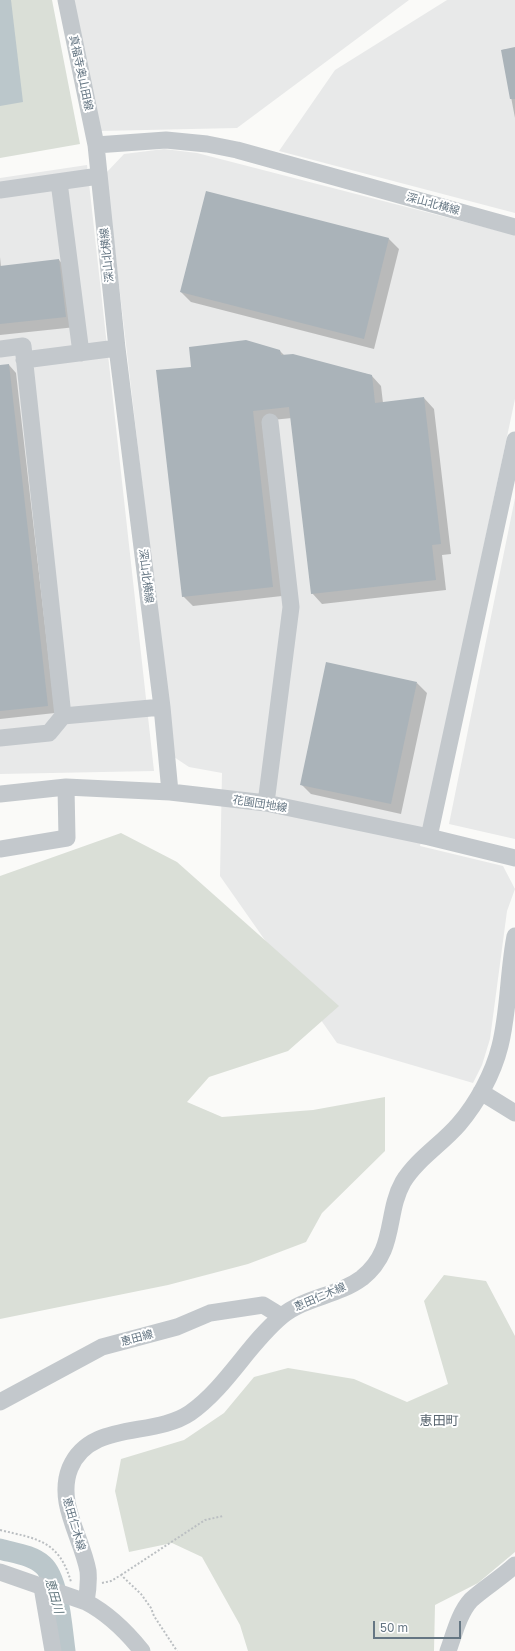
<!DOCTYPE html>
<html>
<head>
<meta charset="utf-8">
<style>
	body { margin:0 }
	#map { position:relative; width:515px; height:1651px; overflow:hidden; background:#fafaf8; font-family:"Golos Text",sans-serif }
	canvas { display:block }
	.scale { position:absolute; left:373px; top:1621px; width:88px; height:18px; box-sizing:border-box; border:2px solid #657683; border-top:0; padding-left:5px; font-size:12px; line-height:14px; white-space:nowrap; color:#657683; -webkit-text-stroke:3px #fff; paint-order:stroke }
</style>
</head>
<body>
<div id="map">
<canvas width="515" height="1651"></canvas>
<div class="scale">50 m</div>
</div>
<script>
const c = document.querySelector('canvas').getContext('2d');
c.lineJoin = 'round';
function fill(path, color) { c.fillStyle = color; c.fill(path, 'evenodd'); }
function stroke(path, color, width, dash) { c.strokeStyle = color; c.lineWidth = width; c.lineCap = dash ? 'butt' : 'round'; c.setLineDash(dash || []); c.stroke(path); }
function drawText(font, color, halo, rows, align = 'center') {
  c.font = font + ' "Golos Text","Noto Sans JP",sans-serif'; c.lineWidth = 4; c.setLineDash([]); c.textBaseline = 'middle'; c.strokeStyle = halo; c.fillStyle = color; for (const [text, x, y, turn = 0] of rows) {
    c.save(); c.translate(x, y); c.rotate((+turn || 0) * Math.PI / 180); c.textAlign = isNaN(turn) ? turn : align; if (halo) c.strokeText(text, 0, 0); c.fillText(text, 0, 0); c.restore();
  }
}
const built = new Path2D(`
	M69,0H409L237,128L100,131Z
	M447,0H515V213L279,151L335,70Z
	M164,149L197,153L515,235V399L420,846L503,866L515,889L507,911L490,1039L482,1065L473,1083L337,1043L220,876L222,773L189,767L174,757L106,173L124,154Z
	M87,165L154,771L0,774V178Z
	M515,498V839L449,824Z`);
const green = new Path2D(`
	M0,0H52L80,144L0,158Z
	M121,833L177,862L339,1006L288,1051L209,1077L187,1102L222,1117L313,1110L385,1097V1151L322,1213L306,1242L248,1264L168,1285L0,1319V876Z
	M444,1275L486,1281L515,1336V1552L478,1583L435,1605L434,1651H248L240,1625L202,1557L172,1543L129,1552L115,1491L121,1459L184,1440L224,1413L254,1377L288,1368L354,1379L407,1402L448,1384L424,1301Z`);
const water = new Path2D(`
	M0,0H11L23,102L0,106Z`);
const shadow = new Path2D(`
	M515,48V118L502,50Z
	M389,239L399,249L374,349L191,302L181,292Z
	M0,257L1,267L59,260L69,271L76,327L0,335Z
	M280,351L285,356L371,375L381,386L383,403L424,398L434,409L451,554L442,555L446,590L322,604L312,593L292,418L262,421L282,596L193,606L183,596L193,367Z
	M9,365L16,373L55,713L0,719V366Z
	M417,683L427,693L401,814L311,794L301,784Z`);
const river = new Path2D(`
	M0,1549C14,1553 32,1555 43,1565C59,1579 62,1630 65,1651`);
const building = new Path2D(`
	M515,47V99H510L501,50Z
	M206,191L389,238L364,339L180,292Z
	M59,259L66,317L0,324V266Z
	M246,340L280,350L281,355L293,354L372,375L375,403L424,397L441,544L432,545L436,580L311,594L289,407L253,411L273,587L182,597L156,370L191,367L189,347Z
	M9,364L48,706L0,711V365Z
	M326,662L417,682L391,804L300,785Z`);
const path = new Path2D(`
	M0,1530C37,1539 59,1540 71,1582
	M121,1575L205,1520L223,1516
	M102,1583L111,1581L121,1575L141,1594L151,1608L154,1616L177,1651`);
const minor = new Path2D(`
	M66,0L96,145L117,348L162,707L170,792
	M96,145L166,140L207,144L237,150L515,227
	M59,182L81,353
	M0,190L99,176
	M0,349L23,346L63,716L49,733L0,738
	M24,360L117,348
	M63,716L162,707
	M0,794L66,787L170,792L266,803L429,837L515,858
	M266,803L291,607L270,422
	M429,837L515,440
	M0,849L67,838L66,787
	M481,1092L515,1113
	M0,1402L102,1347L177,1327L210,1313L263,1305L281,1316
	M0,1572L86,1602C109,1614 126,1631 142,1651
	M42,1587L53,1651
	M86,1602C88,1591 89,1582 88,1571C82,1537 56,1503 70,1468C90,1420 153,1438 190,1413C227,1387 248,1344 282,1316C305,1297 338,1296 362,1278C397,1250 385,1214 403,1182C417,1159 442,1144 459,1124C477,1103 493,1074 500,1046C509,1010 508,972 515,936
	M448,1651C454,1635 459,1613 471,1600C484,1588 501,1578 515,1565`);
const streetNames = [
	["真福寺奥山田線",81,73,78],
	["深山北横線",433,204,15],
	["深山北横線",107,255,-96],
	["深山北横線",146,576,83],
	["花園団地線",260,804,9],
	["恵田仁木線",320,1297,-23],
	["恵田線",137,1338,-15],
	["恵田仁木線",74,1524,74]
];
const waterNames = [
	["恵田川",54,1596,74]
];
const quarterNames = [
	["恵田町",439,1421]
];
fill(built, '#e8e9e9');
fill(green, '#dadfd7');
fill(water, '#bbc7cb');
fill(shadow, '#0003');
stroke(river, '#bbc7cb', 21);
fill(building, '#aab3b9');
stroke(path, '#bbbfc2', 2, [2, 2]);
stroke(minor, '#c3c8cc', 17);
drawText('11px', '#657683', '#fff', streetNames);
drawText('italic 12px', '#60757c', '#fff', waterNames);
drawText('13px', '#57646e', '#fff', quarterNames);
</script>
</body>
</html>
